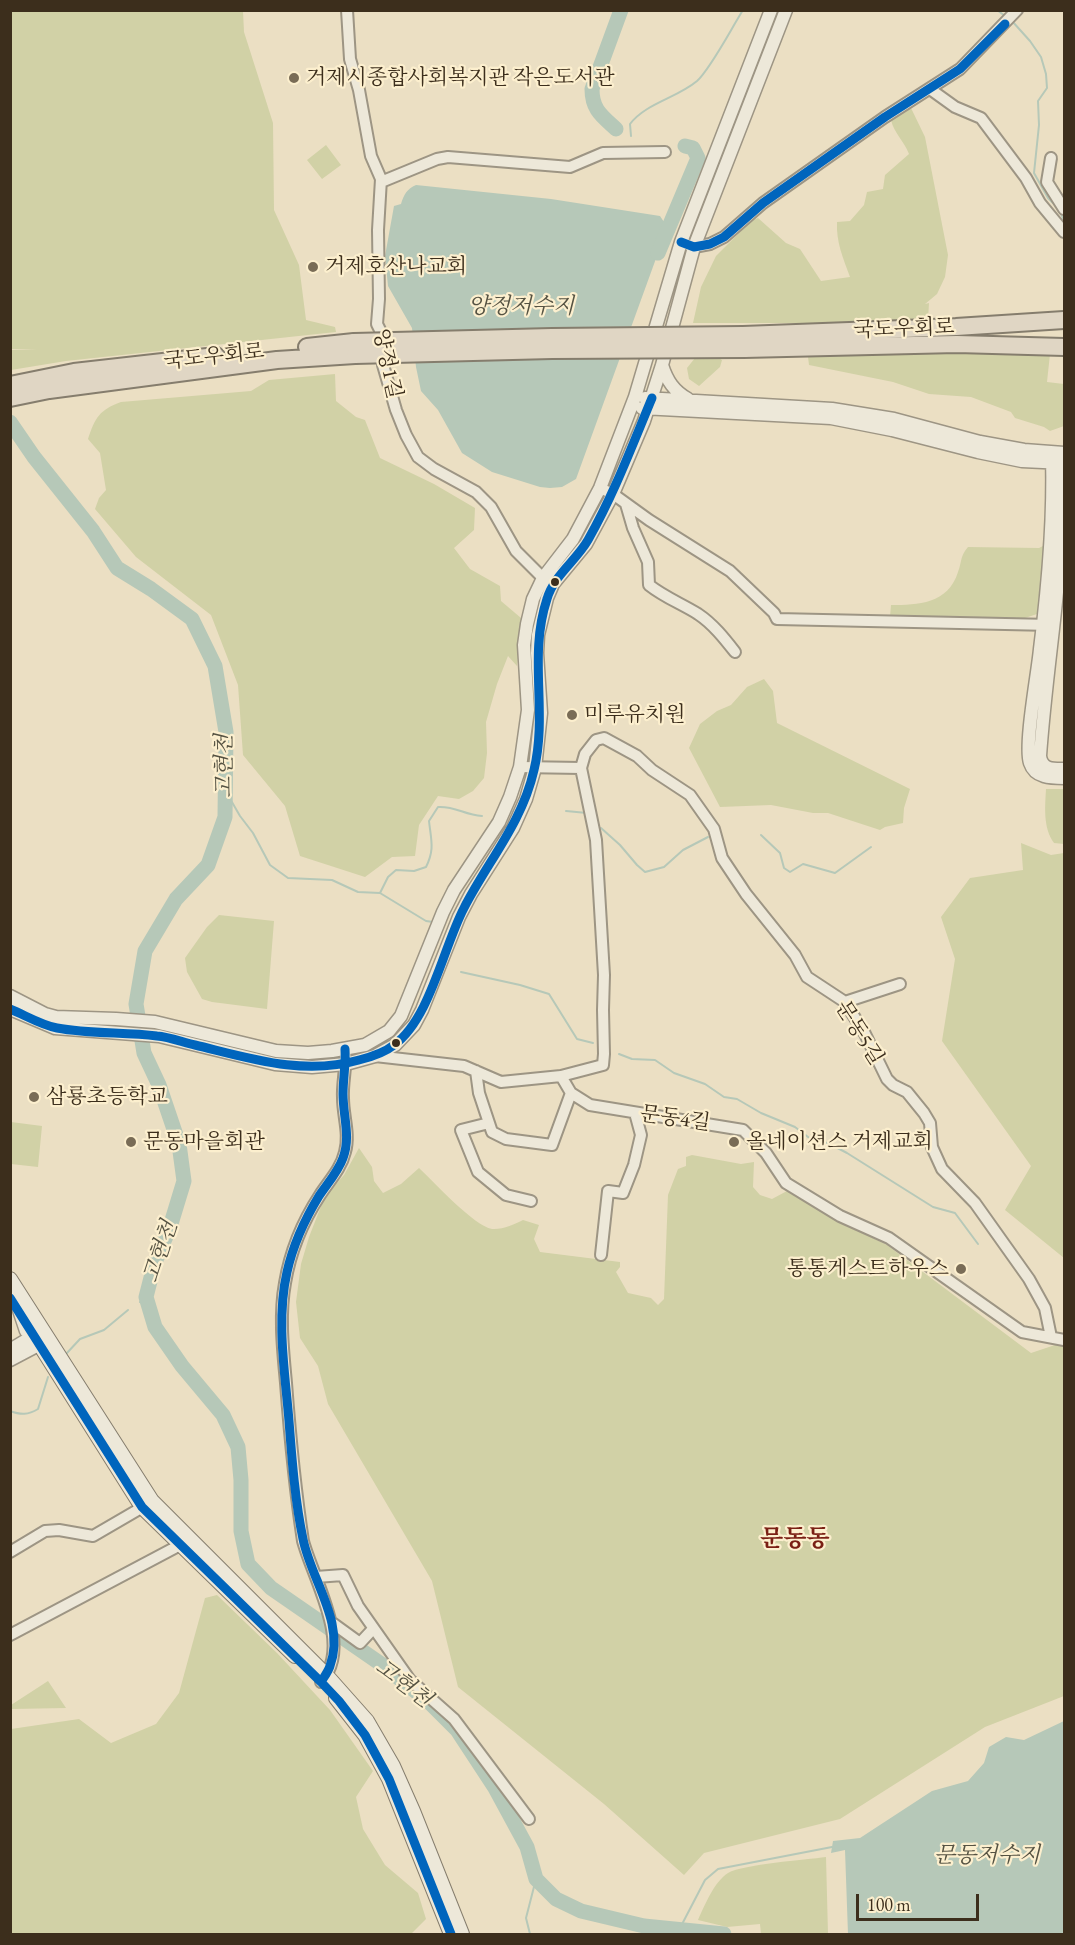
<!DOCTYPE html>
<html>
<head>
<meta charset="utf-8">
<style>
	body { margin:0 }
	#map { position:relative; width:1075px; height:1945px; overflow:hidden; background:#ebdfc3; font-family:"EB Garamond",serif }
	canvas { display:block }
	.frame { position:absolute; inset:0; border:12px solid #3c2e1c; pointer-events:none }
	.scale { position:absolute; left:856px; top:1894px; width:123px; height:27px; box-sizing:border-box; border:3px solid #3c2e1c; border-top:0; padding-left:8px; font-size:18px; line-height:21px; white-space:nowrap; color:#3c2e1c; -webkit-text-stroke:4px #fcefce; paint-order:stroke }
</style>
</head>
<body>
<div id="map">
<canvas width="1075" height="1945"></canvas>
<div class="frame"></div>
<div class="scale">100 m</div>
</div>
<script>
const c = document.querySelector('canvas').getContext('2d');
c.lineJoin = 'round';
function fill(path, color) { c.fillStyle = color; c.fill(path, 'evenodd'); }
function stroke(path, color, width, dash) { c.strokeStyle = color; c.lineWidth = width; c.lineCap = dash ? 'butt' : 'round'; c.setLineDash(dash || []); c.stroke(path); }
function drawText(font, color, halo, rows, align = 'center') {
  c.font = font + ' "EB Garamond","Noto Serif KR",serif'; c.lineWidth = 4.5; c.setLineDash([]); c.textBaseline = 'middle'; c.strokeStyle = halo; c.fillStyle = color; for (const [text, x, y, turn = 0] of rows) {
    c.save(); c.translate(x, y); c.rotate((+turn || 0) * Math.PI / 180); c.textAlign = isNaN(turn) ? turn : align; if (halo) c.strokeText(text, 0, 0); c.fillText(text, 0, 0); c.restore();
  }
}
const green = new Path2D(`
	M11,10L243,11L244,32L273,123L274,210L299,265L306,320L335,327L336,332L66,361L11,370V350H37L11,349Z
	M911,108L925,137L948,255L945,277L937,294L925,304L929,303L928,319L832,323H693L701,287L716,256L751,221L758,218L786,243L800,249L821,281L850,277C843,258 836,242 837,222L850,221L864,205L867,192L883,189L885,175L909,154C904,141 894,133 891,120Z
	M326,145L341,165L322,179L307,160Z
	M1020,351L1050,354L1047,382L1064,384V426L1050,431L1044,427L1015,418L1011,412L971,397L929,394L893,382L809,365L808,357L815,352Z
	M694,354L717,357L722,360L720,367L699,386L689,379L687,368L695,358Z
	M335,374L336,401L356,417L365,420L380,458L434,484L475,508L474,530L454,548L470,569L500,586L501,601L521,618L517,666L508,656L497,684L486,722L487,753L484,778L473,791L459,799L438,796L419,825L415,856L392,857L365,877L300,856L285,806L243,755L238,685L211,615L136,557L95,509L99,498L106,490L100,453L88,439C95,418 99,410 121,402L251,391L269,380Z
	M1045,545L1041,609L1037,614L1022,619L890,617L891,605C918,605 948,604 958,572C962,561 960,556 968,547L1039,548Z
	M764,679L773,691L777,723L910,789L904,808L903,823L885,827L880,830L828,813H813L771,805L720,807L689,748L700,724L717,711L731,705L747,687Z
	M1046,789H1064V844L1054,843C1043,828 1045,807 1046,789Z
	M1021,843L1051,855L1064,853V1258L1005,1210L1031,1166L942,1041L955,959L941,917L970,878L1023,870Z
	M219,915L274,921L267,1009L212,1002L202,999L187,972L185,958L207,927Z
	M11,1122L42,1126L38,1167L11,1164Z
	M359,1148L372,1167L374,1181L383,1193L401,1184L419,1168C434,1182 474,1226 492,1229C502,1230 515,1224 523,1220L539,1225L534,1239L540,1252L620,1262V1267L616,1272L628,1293L651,1298L658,1305L664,1299L668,1195L678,1169L686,1166V1157L692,1155L741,1164L754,1162L753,1187L760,1195L772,1199L787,1191L838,1221L887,1245L1031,1353L1064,1342V1696L985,1727L840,1819L704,1853L684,1875L604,1804L458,1687L432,1581L328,1404L318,1366L300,1338L296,1302L301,1264L309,1237L325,1196L344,1175Z
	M217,1595L277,1653L330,1710L373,1771L356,1797L363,1829L385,1865L418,1893L426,1919L411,1934H11V1729L79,1719L111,1743L156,1724L179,1693L205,1598Z
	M48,1681L66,1708L12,1709L11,1705Z
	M826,1857L828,1934H761L760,1924L727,1927L698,1920C705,1905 714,1882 728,1873C744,1864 805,1860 826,1857Z`);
const water = new Path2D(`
	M416,185L551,199L660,216L664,222L658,253L576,479L562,487L550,488L540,487L492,472L462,453L438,410L421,391L416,367L412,328L388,286L385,256L394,206L401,204C404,194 407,189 416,185Z
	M1064,1721V1934H848L845,1850L831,1853L833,1841L860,1838L932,1791L968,1781L984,1763L989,1747L1006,1737L1024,1740Z`);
const stream = new Path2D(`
	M997,10L1005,16
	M1012,21L1030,41L1041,57L1046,74L1047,88L1038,101L1039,125L1034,173L1048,198L1057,207
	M631,136L630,124C646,103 677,98 697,81C711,68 731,29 743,10
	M1060,212L1064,220
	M225,790L240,816L253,833L270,865L288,878L332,880L358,892L380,893L426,921L433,922
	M566,811L587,813
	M601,828L620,845L637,865L645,872L664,867L683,850L708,837
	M761,835L780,853L784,868L790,872L803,864L835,873L871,847
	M380,893L388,877L396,870L414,871L426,867C435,849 431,840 429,821L438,807C456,806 464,815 482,816
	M461,972L520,985L549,994L577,1039L593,1043
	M619,1054L632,1059L655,1060L674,1073L705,1084L724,1097L737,1099L761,1113L795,1127L812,1140L828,1143L847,1153L933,1207L955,1213L978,1244
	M140,1302L146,1297
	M66,1354L80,1339L104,1330L128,1310
	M10,1411C21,1415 28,1415 38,1409L48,1377
	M679,1930L705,1880L718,1869L832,1847
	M530,1934L526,1918L536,1879`);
const river = new Path2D(`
	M616,129C602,116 592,110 592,89L621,10
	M658,253L698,158L693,148L685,146
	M10,422L34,457L93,531L117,568L151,589L192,619L215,666L226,732L225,817L208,865L176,899L145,951L136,1004L144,1053L159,1085L179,1144L184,1181L170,1227L155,1262L146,1297L155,1327L182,1366L223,1415L238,1447L241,1480V1531L248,1564L271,1588L381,1664L428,1701L457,1730L495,1788L527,1847L536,1879L556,1899L581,1911L644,1926L724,1934`);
const minor = new Path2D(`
	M347,10L350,59L359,90L371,156L381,179L378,230L379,299L377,324L380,330L383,365L396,410L406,435L418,457L434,469L476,492L491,507L516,551L543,578L550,582
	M930,89L955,107L981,118L1026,178L1040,203L1064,232
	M1051,158L1047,182L1064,209
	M381,182L437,159L448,157L570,167L603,153L665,152
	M681,242L694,247L710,244L724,237L763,203L885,117L960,69L1017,10
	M600,488L613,494L649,520L730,571L774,613L777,619L1051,625
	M626,504L633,528L648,562L649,585C664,597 682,604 698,614C713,624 724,638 735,652
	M520,767L581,768L596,840L604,975L603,1010L604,1054L603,1065L561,1076
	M581,768L585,754L596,740L604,738L637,756L652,770L690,795L714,829L722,858L746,894L795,955L807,977L845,1002L865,1034L887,1079L893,1085L907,1092L924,1113L930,1123L932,1147L942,1169L975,1203L1029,1279L1045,1308L1051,1337
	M845,1002L900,984
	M375,1056L464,1066L501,1082L561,1076L571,1093L590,1105L743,1130L766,1153L786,1183L840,1216L889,1238L1022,1332L1064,1340
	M476,1071L479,1093L492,1132L506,1139L552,1145L571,1093
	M489,1123L461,1130L478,1172L506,1195L531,1201
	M601,1255L608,1191L623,1193L634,1165L641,1135L635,1113
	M10,1552L45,1531L59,1530L93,1536L148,1504
	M316,1577L343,1575L358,1606L410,1680L454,1719L529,1819
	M331,1622L360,1643L373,1629
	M10,1635L180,1545L184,1541
	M321,1682C354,1646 313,1579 303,1541C295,1489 290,1436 286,1383C283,1350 279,1316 285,1283C290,1253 303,1221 320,1195C329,1181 341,1169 345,1152C350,1134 343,1116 343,1098C342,1082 347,1066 345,1049`);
const tertiary = new Path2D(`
	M662,365C667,381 674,391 688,399
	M645,398L832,409L894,419L980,442L1024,450L1064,453C1067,554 1047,655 1040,756C1042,770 1053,769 1064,769
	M642,408L831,418L892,430L978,452L1022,461L1064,463
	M1052,457C1054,521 1048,586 1040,649C1038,672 1024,745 1030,763C1035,778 1051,778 1064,778
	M10,996L45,1014L56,1017L116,1019L155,1022L276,1051L308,1053L332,1051L365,1045L389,1031L401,1016L443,912L454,890L499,822L510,797L520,767L528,710L524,645L527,624L533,599L543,578L573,539L600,488L635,397L681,242L771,10
	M10,1009L55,1028L159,1036L275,1064L312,1067L346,1064L375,1056L395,1045L414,1025L422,1010L459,917L471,894L513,828L526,799L535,768L541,713L537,653L538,635L547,598L553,584L586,544L613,494L644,421L662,365L694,247L786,10
	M19,1310L26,1331
	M10,1350L40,1332
	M10,1360L46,1341`);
const secondary = new Path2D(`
	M10,1279L152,1501L327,1676L367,1721L393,1766L413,1811L462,1934
	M26,1323L142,1507L295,1656
	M336,1698L365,1735L389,1779L451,1934`);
const trunk = new Path2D(`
	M743,335L956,327L1064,320
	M307,347L354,342
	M744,349L957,344L1064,347
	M10,385L74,372L216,356
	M10,398L49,390L277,360L355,355`);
const trunkBridge = new Path2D(`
	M354,342L552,337L743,335
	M355,355L552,350L744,349`);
const bus1 = new Path2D(`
	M681,242L694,247L710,244L724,237L763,203L885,117L960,69L1005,24
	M10,1009C25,1015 41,1025 57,1028C89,1034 124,1032 157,1036C169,1037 182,1042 195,1045C249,1058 303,1076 359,1060C371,1057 384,1053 394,1045C430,1019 443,948 464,908C488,861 522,823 534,770C548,712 528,656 547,599C554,575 576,561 588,540C614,494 632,446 652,398
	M10,1298L142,1507L321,1682L339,1701L365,1735L389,1779L451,1934
	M321,1682C324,1677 328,1672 330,1666C346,1623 311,1580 303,1539C295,1501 292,1460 289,1421C285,1372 276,1320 287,1272C293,1245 305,1219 319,1196C327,1184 338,1172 343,1158C351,1137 343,1116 343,1094C343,1079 346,1064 345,1049`);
const markers = [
	[294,78,6,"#796c56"],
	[313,267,6,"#796c56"],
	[555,582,5,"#3c2e1c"],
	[572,715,6,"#796c56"],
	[396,1043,5,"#3c2e1c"],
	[34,1097,6,"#796c56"],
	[131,1142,6,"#796c56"],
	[734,1142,6,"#796c56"],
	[961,1269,6,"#796c56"]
];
const poiNames = [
	["거제시종합사회복지관 작은도서관",306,78],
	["거제호산나교회",325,267],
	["미루유치원",584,715],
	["삼룡초등학교",46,1097],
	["문동마을회관",143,1142],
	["올네이션스 거제교회",746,1142],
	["통통게스트하우스",949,1269,"right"]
];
const streetNames = [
	["국도우회로",904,329,-2],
	["국도우회로",214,357,-6],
	["양정1길",387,364,78],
	["문동5길",859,1033,58],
	["문동4길",675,1119,8]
];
const waterNames = [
	["양정저수지",521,307],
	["고현천",225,766,-90],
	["고현천",161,1252,-71],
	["고현천",403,1684,37],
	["문동저수지",987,1856]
];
const quarterNames = [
	["문동동",795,1539]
];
fill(green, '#d1d1a6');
fill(water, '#b6c8b8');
stroke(stream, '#b6c8b8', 2);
stroke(river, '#b6c8b8', 15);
stroke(minor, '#9d9584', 14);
stroke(tertiary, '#9d9584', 15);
stroke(secondary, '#857d6d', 16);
stroke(trunk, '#857d6d', 20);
stroke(minor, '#ede8d9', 10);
stroke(tertiary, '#ede8d9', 12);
stroke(secondary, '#ede8d9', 14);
stroke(trunk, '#e0d6c4', 16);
stroke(trunkBridge, '#857d6d', 20, []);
stroke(trunkBridge, '#e0d6c4', 16);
stroke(bus1, '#0065bd', 9);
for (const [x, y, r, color] of markers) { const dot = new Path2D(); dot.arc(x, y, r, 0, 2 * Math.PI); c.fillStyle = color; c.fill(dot); stroke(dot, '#fcefce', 2); }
drawText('21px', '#3c2e1c', '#fcefce', poiNames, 'left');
drawText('21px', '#3c2e1c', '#fcefce', streetNames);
drawText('italic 22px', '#555242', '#fcefce', waterNames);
drawText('bold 24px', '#7a1f14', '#fcefce', quarterNames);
</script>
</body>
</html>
